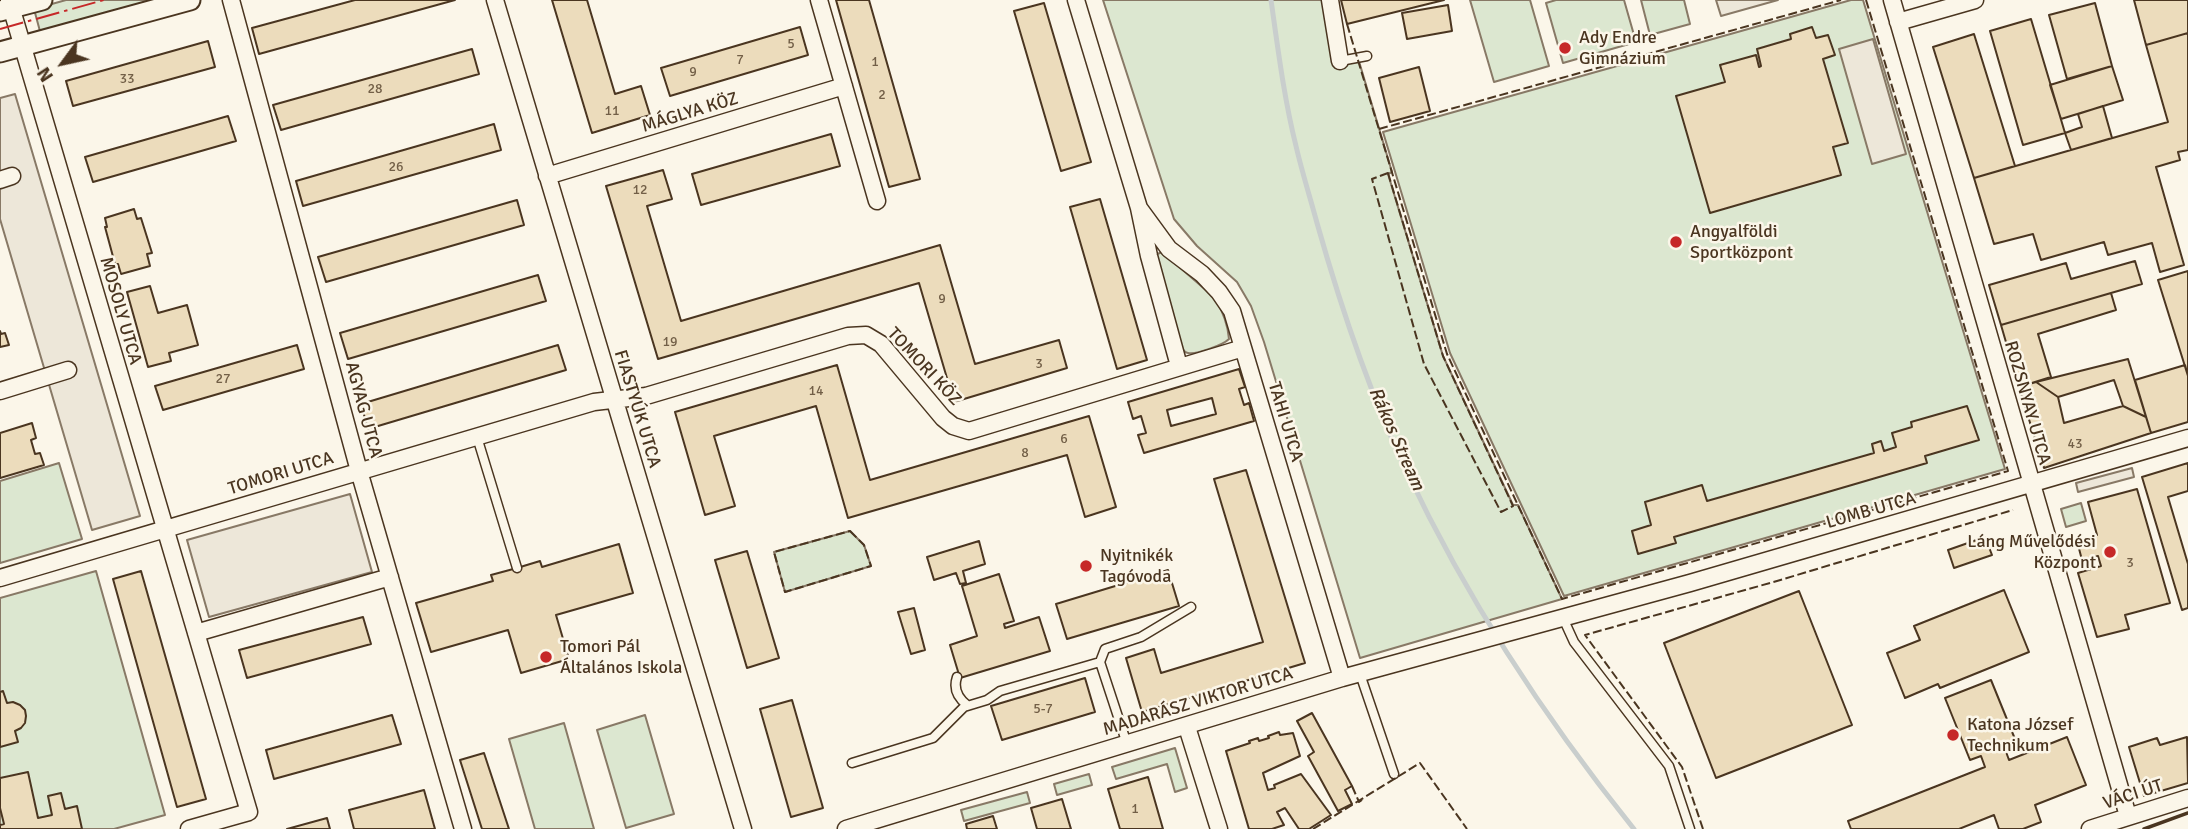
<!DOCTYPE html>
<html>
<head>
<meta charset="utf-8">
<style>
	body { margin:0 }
	#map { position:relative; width:2188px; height:829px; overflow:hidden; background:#fbf6e9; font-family:Signika,sans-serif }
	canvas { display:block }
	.north { position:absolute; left:28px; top:28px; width:70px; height:70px; -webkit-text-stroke:5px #fbf6e9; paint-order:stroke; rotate:237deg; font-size:19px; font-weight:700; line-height:28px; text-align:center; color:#4a3520 }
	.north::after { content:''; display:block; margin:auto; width:24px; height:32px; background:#4a3520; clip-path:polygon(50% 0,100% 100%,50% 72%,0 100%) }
</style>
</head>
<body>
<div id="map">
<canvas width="2188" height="829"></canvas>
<div class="north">N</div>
</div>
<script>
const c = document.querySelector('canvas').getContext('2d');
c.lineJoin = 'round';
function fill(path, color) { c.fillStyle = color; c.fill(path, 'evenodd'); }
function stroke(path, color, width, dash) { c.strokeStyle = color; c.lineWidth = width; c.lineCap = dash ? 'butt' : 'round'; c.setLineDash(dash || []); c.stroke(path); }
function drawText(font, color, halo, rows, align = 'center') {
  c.font = font + ' Signika,sans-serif'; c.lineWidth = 5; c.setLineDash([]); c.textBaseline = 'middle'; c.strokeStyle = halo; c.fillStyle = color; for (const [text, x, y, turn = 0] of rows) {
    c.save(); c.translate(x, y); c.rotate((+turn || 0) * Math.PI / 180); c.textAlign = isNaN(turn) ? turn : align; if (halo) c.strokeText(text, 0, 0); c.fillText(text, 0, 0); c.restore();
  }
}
const green = new Path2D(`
	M66,0H165L41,35L34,9Z
	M1103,0H1330L1340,61L1358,58L1392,172L1388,174L1443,356L1513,505H1518L1562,599L1360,658L1264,342L1251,306L1237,282L1197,246L1174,219Z
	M1470,0H1530L1549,66L1494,82Z
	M1556,0H1624L1636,42L1563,63L1546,3Z
	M1641,0H1684L1690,24L1650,35Z
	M1851,0H1863L2005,469L1564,596L1450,353L1383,132Z
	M1162,252L1215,298C1222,310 1228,325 1229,339C1223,345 1196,355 1188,353C1183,352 1183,349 1180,344L1155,255Z
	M59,463L82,539L0,563V481Z
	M2081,503L2086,521L2066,527L2061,509Z
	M850,531L864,545L871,566L785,592L774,552Z
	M96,571L165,815L114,829H0V598Z
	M645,715L674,814L626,828L597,730Z
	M564,723L594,829H535L509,739Z
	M1175,748L1187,788L1175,792L1167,764L1116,779L1112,767Z
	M1089,774L1092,785L1057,795L1054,784Z
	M1027,792L1030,803L964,821L961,810Z`);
const parking = new Path2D(`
	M1716,0H1778L1721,16Z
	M1873,39L1906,154L1872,164L1839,49Z
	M15,94L140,516L92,530L0,219V98Z
	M2132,468L2134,477L2078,492L2076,483Z
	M350,494L372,572L209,617L187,540Z`);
const stream = new Path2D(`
	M1271,0C1278,49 1284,98 1296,146C1302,172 1310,197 1317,223C1341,308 1369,392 1407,472C1467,599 1546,720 1634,829`);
const building = new Path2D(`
	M355,0H455L259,54L252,28Z
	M552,0H587L615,94L641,86L650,115L592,133Z
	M836,0H869L920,179L889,187Z
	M1341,0H1444L1347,24Z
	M2134,0H2188V33L2146,45Z
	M1044,3L1091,162L1061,171L1014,11Z
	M2095,3L2112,66L2067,79L2049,15Z
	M1448,5L1452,31L1407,39L1402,13Z
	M2031,19L2065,133L2023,145L1990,31Z
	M800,27L808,55L670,96L661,68Z
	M1812,27L1816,38L1828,35L1835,55L1823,59L1848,143L1833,147L1841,175L1710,213L1676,96L1725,82L1720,65L1756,55L1759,67L1761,66L1757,49L1791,39L1790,34Z
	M2188,33V150L2178,152L2180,160L2156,167L2184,265L2160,272L2152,243L2108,255L2104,242L2041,260L2033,234L1994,244L1974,178L2168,122L2146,45Z
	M1974,34L2015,166L1974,178L1933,47Z
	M208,41L215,67L73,106L66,81Z
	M472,49L479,74L281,130L273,105Z
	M2112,66L2123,100L2061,119L2050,85Z
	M1419,67L1430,111L1390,122L1379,78Z
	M2103,106L2112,138L2071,150L2065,133L2082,127L2078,114Z
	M228,116L236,141L93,182L85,157Z
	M494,124L501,150L303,206L296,181Z
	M831,134L840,166L701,205L692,174Z
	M663,170L672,199L647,206L681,321L940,245L975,364L1059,340L1067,368L954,402L919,283L658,359L606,186Z
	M1100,199L1147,360L1117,369L1070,207Z
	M517,200L524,225L326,282L318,257Z
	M134,209L137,219L141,218L152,253L147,254L150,266L121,274L118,264H115L105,227H107L105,218Z
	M2135,261L2142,284L2001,325L1989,285L2066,263L2071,279Z
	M2188,271V376L2158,280Z
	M538,275L546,301L348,359L340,333Z
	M150,286L158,313L187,305L198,345L169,353L171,361L148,367L127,292Z
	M2111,293L2116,310L2038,334L2051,377L2019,387L2001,325Z
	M0,331L1,334L5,333L9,345L0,347Z
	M297,345L304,369L163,410L155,386Z
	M558,345L566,370L368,429L361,404Z
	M2128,359L2146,417L2123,406L2114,380L2058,397L2036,382Z
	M837,365L870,480L1089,416L1116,507L1085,517L1067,455L848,518L816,406L714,436L735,506L705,515L675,412Z
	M2185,365L2188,376V422L2151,433L2135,380Z
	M1239,369L1245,387L1239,389L1244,405L1249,403L1254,421L1144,453L1138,435L1146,433L1141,416L1133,419L1128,402ZM1212,398L1216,414L1171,426L1167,410Z
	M2036,382L2058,397L2064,423L2123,406L2146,417L2151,433L2044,468L2019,387Z
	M1967,406L1979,440L1925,456L1927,463L1674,537L1676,543L1638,554L1632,531L1651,525L1645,502L1702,485L1707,501L1874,453L1872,444L1881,441L1884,451L1896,447L1892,433L1912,427L1911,422Z
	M32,423L36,438L31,440L35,454L40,453L44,465L0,478V433Z
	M2188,463V491L2168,497L2188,564V608L2182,610L2142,477Z
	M1246,470L1305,663L1142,712L1126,658L1154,649L1161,673L1263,642L1214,479Z
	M2137,489L2170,603L2125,615L2129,629L2097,637L2078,573L2101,566L2098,556L2082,560L2077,541L2097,535L2088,502Z
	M1985,537L1992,555L1954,568L1948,550Z
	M979,541L985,564L963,571L966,583L960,584L956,573L934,580L927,557Z
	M619,544L633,593L556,615L569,659L521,673L508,630L431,652L416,603L493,581L491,575L517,568L540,561L542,567Z
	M747,551L779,658L747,668L715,560Z
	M1168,570L1179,606L1067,639L1056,604Z
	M141,571L206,799L177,807L113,579Z
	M999,574L1014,621L1004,624L1005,628L1039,617L1050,651L960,678L950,645L977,636L962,586Z
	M2004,590L2029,652L1940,688L1938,684L1905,698L1887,653L1920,640L1914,626Z
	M1799,591L1852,725L1716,778L1664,643Z
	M914,608L925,650L911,654L898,612Z
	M363,617L371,644L247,678L239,650Z
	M1085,678L1095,712L1002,740L991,706Z
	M1991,680L2017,744L2005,749L2009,760L2067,737L2086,785L2035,805L2041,822L2023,829H1999L1994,815L1959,829H1851L1848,821L1985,767L1981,756L1970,760L1945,698Z
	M3,691L7,703L13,702L20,705L25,710L26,716L25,723L21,728L15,731L18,742L0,747V692Z
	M792,700L823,808L791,817L760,709Z
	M1312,713L1352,786L1345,790L1352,804L1338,811L1308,756L1314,752L1297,721Z
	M392,715L401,744L274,779L266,750Z
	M1279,732L1280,735L1293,733L1300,756L1263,773L1268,790L1275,788L1274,785L1301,774L1331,815L1309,829H1299L1285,808L1277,812L1284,825L1272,829H1249L1226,751L1250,743L1249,741L1258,738L1259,741L1269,738L1268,736Z
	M2187,737L2188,783L2144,796L2129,747L2157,738L2160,745Z
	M484,753L509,829H482L460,760Z
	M28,772L38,818L52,815L48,796L61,793L65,809L77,806L82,829H0V825L4,824L0,808V778Z
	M1148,777L1163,829H1120L1108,789Z
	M424,790L435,829H354L349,810Z
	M1062,799L1071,829H1037L1031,808Z
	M993,816L997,829H967L966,824Z
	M327,818L330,829H287Z`);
const service = new Path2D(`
	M1340,61L1367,56
	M477,437L517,568
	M1563,618L1574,642L1669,766L1690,829
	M1100,662L1105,649L1141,637L1191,607
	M1360,674L1394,774
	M957,677C953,689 958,698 967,705
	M852,763L933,738L964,707L987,700L1000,691L1100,662L1127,744`);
const minor = new Path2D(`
	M9,0L249,812L189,829
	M231,0L359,471L463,829
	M495,0L743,829
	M819,0L877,201
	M1076,0L1139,208L1149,256L1179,366
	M1330,0L1340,61
	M1892,0L2128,816
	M1898,22L1975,0
	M547,176L844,86
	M0,180L12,176
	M1139,208L1169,249L1202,274L1219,292L1232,311L1342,678
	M0,391L68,370
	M0,578L594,402L646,396L848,336L866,335L881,344L943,418L953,426L969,431L1243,348
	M196,633L390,577
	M1187,727L1219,829
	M846,829L1342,678L1690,583L2188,438
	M2090,829L2188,798`);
const tertiary = new Path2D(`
	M0,11L42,0
	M0,52L190,0`);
const fence = new Path2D(`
	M1347,24L1447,354L1562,599L2008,471L1866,0
	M1379,129L1841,0
	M1388,173L1443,356L1513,506L1501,512L1424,364L1372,179Z
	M850,531L864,545L871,566L785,592L774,552Z
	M1352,786L1359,802L1362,800
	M1313,829L1420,763L1467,829
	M1703,829L1682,767L1585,635L1777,581L2013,510`);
const wall = new Path2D(`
	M2144,829L2188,813`);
const power = new Path2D(`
	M0,29L104,0`);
const markers = [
	[1565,48,7,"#c62828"],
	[1676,242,7,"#c62828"],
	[2110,552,7,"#c62828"],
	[1086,566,7,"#c62828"],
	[546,657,7,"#c62828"],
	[1953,735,7,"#c62828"]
];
const numberNames = [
	["5",791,44],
	["7",740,60],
	["1",875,62],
	["9",693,72],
	["33",127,79],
	["28",375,89],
	["2",882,95],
	["11",612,111],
	["26",396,167],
	["12",640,190],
	["9",942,299],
	["19",670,342],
	["3",1039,364],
	["27",223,379],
	["14",816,391],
	["6",1064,439],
	["43",2075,444],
	["8",1025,453],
	["3",2130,563],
	["5-7",1043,709],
	["1",1135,809]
];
const poiNames = [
	["Ady Endre",1579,38],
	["Gimnázium",1579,59],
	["Angyalföldi",1690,232],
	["Sportközpont",1690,253],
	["Láng Művelődési",2096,542,"right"],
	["Központ",2096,563,"right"],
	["Nyitnikék",1100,556],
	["Tagóvoda",1100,577],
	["Tomori Pál",560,647],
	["Általános Iskola",560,668],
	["Katona József",1967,725],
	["Technikum",1967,746]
];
const streetNames = [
	["MÁGLYA KÖZ",690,113,-17],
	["MOSOLY UTCA",120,311,74],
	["TOMORI KÖZ",924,367,47],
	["ROZSNYAY UTCA",2027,403,74],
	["FIASTYÚK UTCA",637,409,73],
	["AGYAG UTCA",363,410,75],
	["TAHI UTCA",1285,422,73],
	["TOMORI UTCA",281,474,-17],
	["LOMB UTCA",1871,511,-16],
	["MADARÁSZ VIKTOR UTCA",1198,702,-17],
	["VÁCI ÚT",2133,795,-18]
];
const waterNames = [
	["Rákos Stream",1396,439,66]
];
fill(green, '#dce7d0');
stroke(green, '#887966', 2);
fill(parking, '#ede7d9');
stroke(parking, '#887966', 2);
stroke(stream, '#c9cecd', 5);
fill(building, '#ecdcbc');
stroke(building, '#4a3520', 2);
stroke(service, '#4a3520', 11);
stroke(minor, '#4a3520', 19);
stroke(tertiary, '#4a3520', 23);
stroke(service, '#fbf6e9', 8);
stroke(minor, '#fbf6e9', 16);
stroke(tertiary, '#fbf6e9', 19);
stroke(fence, '#4a3520', 2, [9, 3.5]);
stroke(wall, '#4a3520', 3.5);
stroke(power, '#c62828', 2, [24, 5, 3.5, 5]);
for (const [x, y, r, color] of markers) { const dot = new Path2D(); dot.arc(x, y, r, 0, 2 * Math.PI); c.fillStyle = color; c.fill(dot); stroke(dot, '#fbf6e9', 2.5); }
drawText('14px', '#725f47', null, numberNames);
drawText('18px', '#4a3520', '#fbf6e9', poiNames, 'left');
drawText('18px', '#4a3520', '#fbf6e9', streetNames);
drawText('italic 19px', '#4a3520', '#fbf6e9', waterNames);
</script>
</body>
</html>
